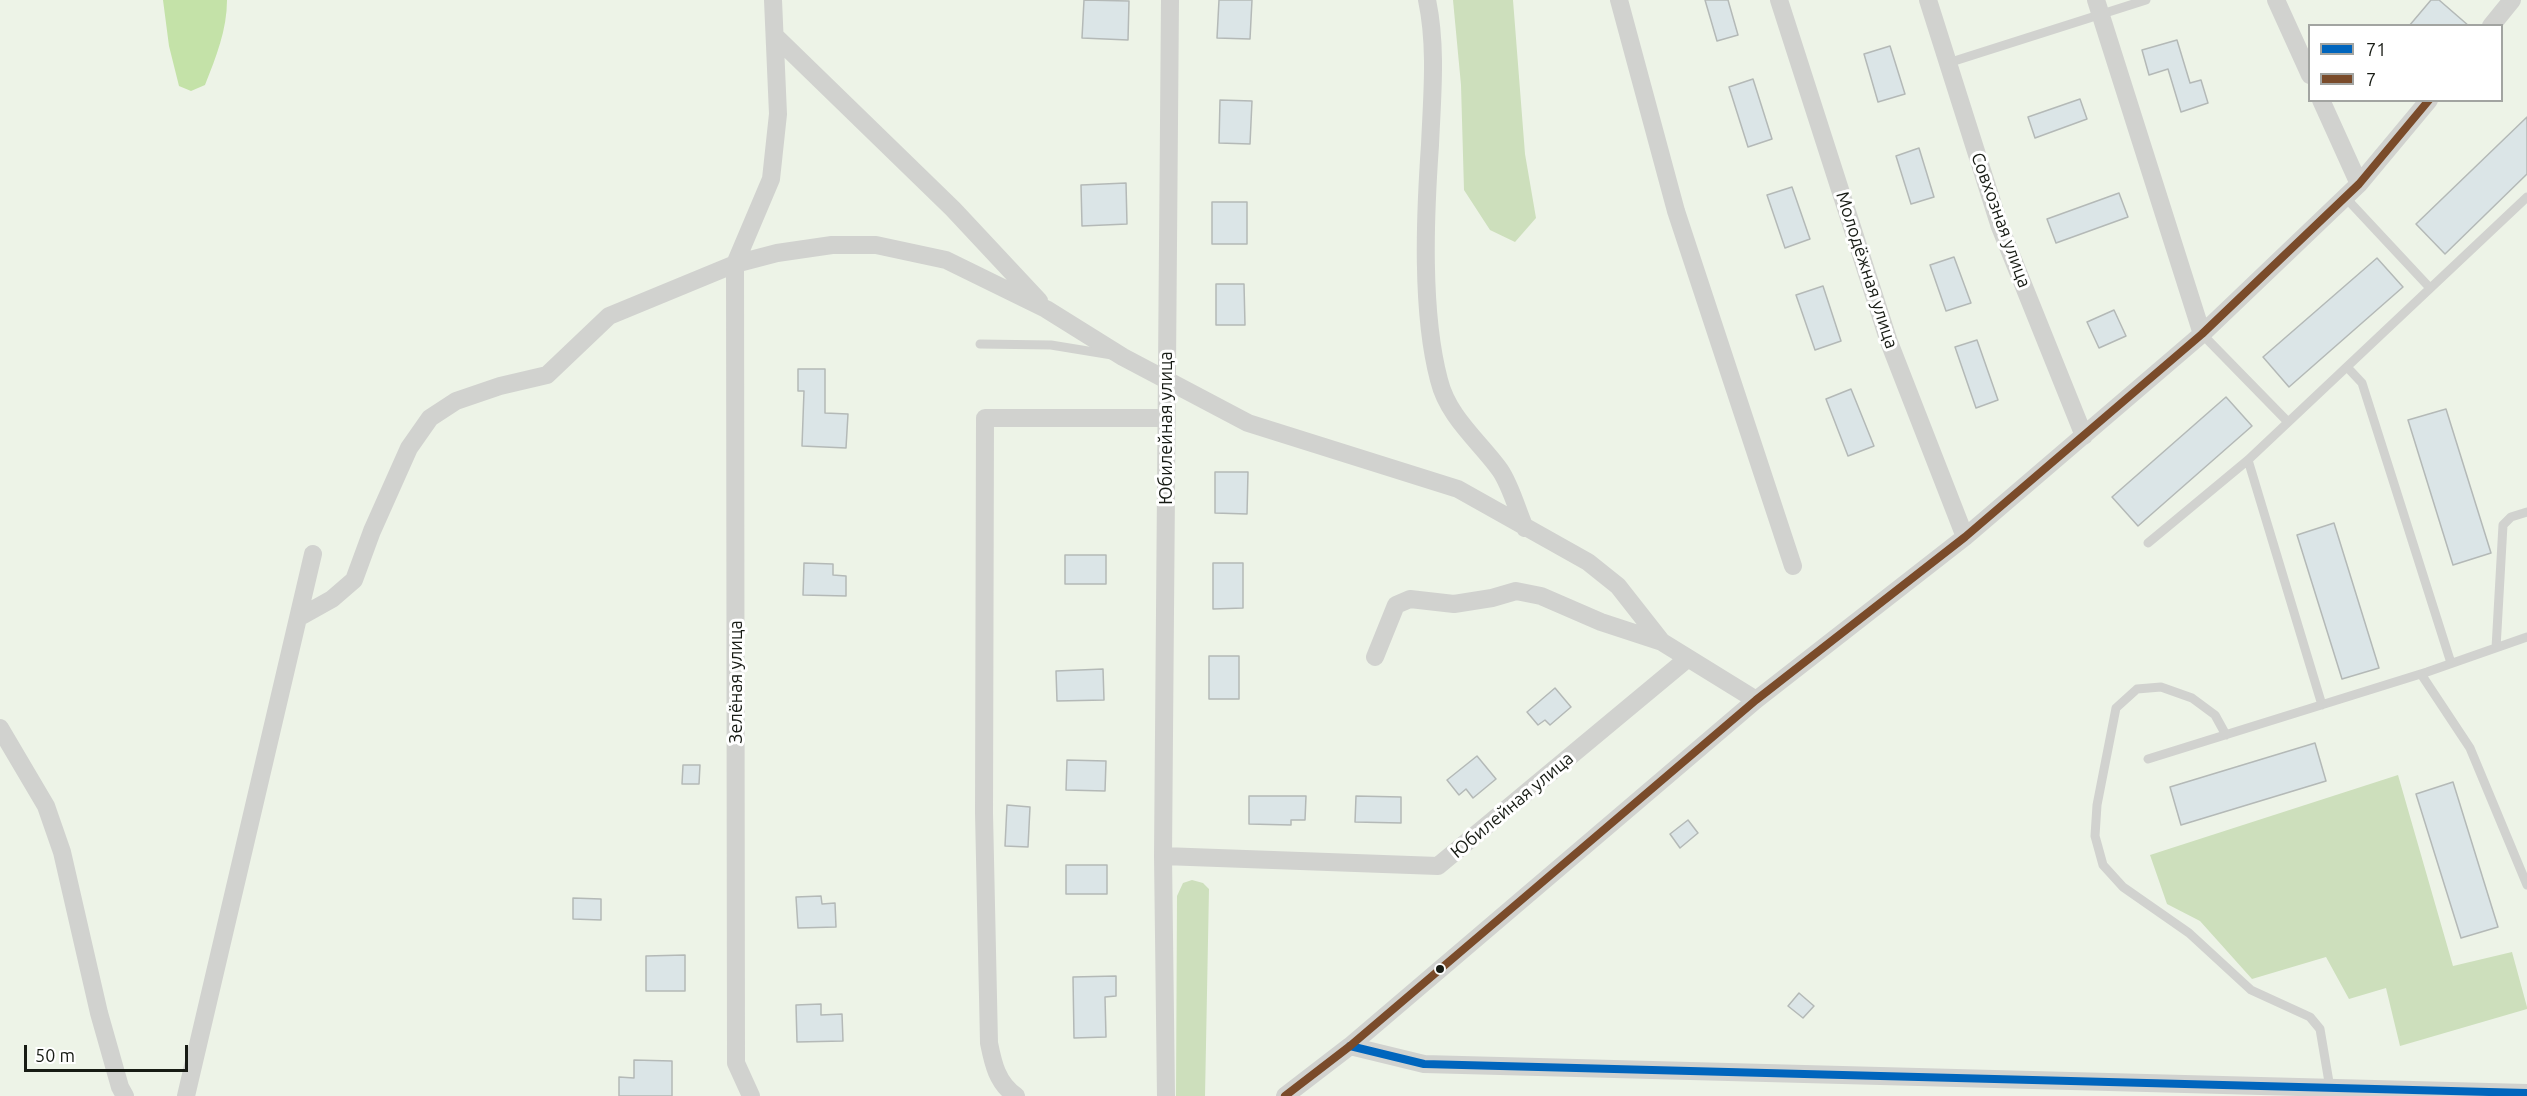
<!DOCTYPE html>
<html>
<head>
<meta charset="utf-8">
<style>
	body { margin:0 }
	#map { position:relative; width:2527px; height:1096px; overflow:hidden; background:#edf3e7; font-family:Ubuntu,sans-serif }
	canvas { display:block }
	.legend { position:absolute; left:2308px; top:24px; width:195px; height:78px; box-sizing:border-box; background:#fff; border:2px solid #a2a4a1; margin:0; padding:8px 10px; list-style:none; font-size:18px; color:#171b14 }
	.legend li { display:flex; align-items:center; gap:12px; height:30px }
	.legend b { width:30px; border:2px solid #a2a4a1 }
	.scale { position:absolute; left:24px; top:1045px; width:164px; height:27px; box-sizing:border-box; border:3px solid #171b14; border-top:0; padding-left:8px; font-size:18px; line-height:21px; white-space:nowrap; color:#171b14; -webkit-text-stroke:4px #fff; paint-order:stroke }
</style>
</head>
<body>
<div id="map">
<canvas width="2527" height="1096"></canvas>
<ul class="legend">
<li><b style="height:8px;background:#0065bd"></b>71</li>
<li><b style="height:8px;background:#7a4b2a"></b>7</li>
</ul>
<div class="scale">50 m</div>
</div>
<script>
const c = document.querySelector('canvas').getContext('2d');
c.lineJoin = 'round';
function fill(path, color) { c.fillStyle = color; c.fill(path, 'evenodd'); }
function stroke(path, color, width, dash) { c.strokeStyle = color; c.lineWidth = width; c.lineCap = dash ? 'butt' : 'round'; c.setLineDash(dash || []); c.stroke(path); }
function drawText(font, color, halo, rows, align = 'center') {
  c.font = font + ' Ubuntu,sans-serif'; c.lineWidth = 6; c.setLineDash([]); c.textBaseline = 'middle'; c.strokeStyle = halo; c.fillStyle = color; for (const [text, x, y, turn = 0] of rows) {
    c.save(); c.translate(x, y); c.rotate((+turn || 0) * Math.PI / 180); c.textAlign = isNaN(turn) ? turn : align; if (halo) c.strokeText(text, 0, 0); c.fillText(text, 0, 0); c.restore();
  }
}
const green = new Path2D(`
	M1453,0H1513L1525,154L1536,218L1515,242L1490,230L1464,190L1461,85Z
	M2398,775L2453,966L2512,952L2527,1007V1009L2400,1046L2386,988L2349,999L2326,957L2252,979L2200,921L2167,904L2150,855Z
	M1192,880L1203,883L1209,889L1205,1096H1176L1177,896L1183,883Z`);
const water = new Path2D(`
	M163,0H227C227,30 216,57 205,85L191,91L179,86L169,46Z`);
const building = new Path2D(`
	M1084,0L1129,1L1128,40L1082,38Z
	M1219,0H1252L1250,39L1217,38Z
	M1705,0H1728L1738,35L1717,41Z
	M2431,0H2439L2469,26H2409Z
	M2177,40L2190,83L2201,80L2208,103L2181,112L2168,69L2149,75L2142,50Z
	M1890,46L1905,94L1878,102L1864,54Z
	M1753,79L1772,139L1748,147L1729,87Z
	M2080,99L2087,119L2035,138L2028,117Z
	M1220,100L1252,101L1250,144L1219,143Z
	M2527,117V174L2445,254L2416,224Z
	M1919,148L1934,197L1911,204L1896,156Z
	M1126,183L1127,224L1082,226L1081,185Z
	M1792,187L1810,239L1785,248L1767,195Z
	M2119,193L2128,217L2056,243L2047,219Z
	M1212,202H1247V244H1212Z
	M1954,257L1971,303L1946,311L1930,265Z
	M2377,258L2403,287L2289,387L2263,357Z
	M1216,284H1244L1245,325H1216Z
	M1823,286L1841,341L1815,350L1796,295Z
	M2114,310L2126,336L2099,348L2087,322Z
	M1977,340L1998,400L1976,408L1955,347Z
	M798,369H825V413L848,414L846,448L802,446L804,391H798Z
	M1851,389L1874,446L1848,456L1826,399Z
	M2226,397L2252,426L2138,526L2112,497Z
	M2446,409L2491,553L2453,565L2408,420Z
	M1215,472H1248L1247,514L1215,513Z
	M2334,523L2379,668L2342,679L2297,535Z
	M1065,555H1106V584H1065Z
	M804,563L833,564V575L846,576V596L803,595Z
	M1213,563H1243V608L1213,609Z
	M1209,656H1239V699H1209Z
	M1103,669L1104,700L1057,701L1056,671Z
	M1555,688L1571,707L1550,725L1545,720L1538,725L1527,712Z
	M2315,743L2326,781L2181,825L2170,787Z
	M1477,756L1496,779L1473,798L1466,789L1459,795L1447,780Z
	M1067,760L1106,761L1105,791L1066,790Z
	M683,765H700L699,784H682Z
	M2453,782L2498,927L2461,938L2416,794Z
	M1249,796H1306L1305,820H1291V825L1249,824Z
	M1356,796L1401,797V823L1355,822Z
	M1007,805L1030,807L1028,847L1005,846Z
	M1688,820L1698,833L1680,848L1670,834Z
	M1066,865H1107V894H1066Z
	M821,896L822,904L835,903L836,927L798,928L796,897Z
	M573,898L601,899V920L573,919Z
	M685,955V991H646V956Z
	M1116,976V996L1105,997L1106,1037L1074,1038L1073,977Z
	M1799,993L1814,1006L1803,1018L1788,1006Z
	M821,1004V1015L842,1014L843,1041L797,1042L796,1005Z
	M634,1060L672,1061V1096H619V1077L634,1078Z`);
const lane = new Path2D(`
	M1948,63L2146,0
	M2345,197L2430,288
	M2202,334L2288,422
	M980,344L1051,345L1112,355
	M2347,367L2362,383L2451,663
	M2248,460L2322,705
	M2148,543L2248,460L2527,197
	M2496,648L2503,525L2511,517L2527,512
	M2421,674L2470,748L2527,885
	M2226,735L2215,715L2192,698L2161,687L2137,689L2116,708L2097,805L2095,836L2103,865L2123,887L2189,933L2251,990L2310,1017L2320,1029L2330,1088
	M2148,759L2427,672L2527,637`);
const street = new Path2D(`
	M1427,0C1437,47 1432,97 1430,145C1425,216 1421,312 1439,380C1448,417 1479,441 1500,470C1511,486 1517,510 1525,528
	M1619,0L1676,211L1793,566
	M1779,0L1889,342L1965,537
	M1928,0L2000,227L2084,436
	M2096,0L2202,334
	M2276,0L2310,75
	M2491,26L2512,0
	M776,37L953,209L1039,301
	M2321,100L2359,184
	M298,618L332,599L354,580L372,531L409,448L430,418L456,401L500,386L547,375L609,316L735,264L777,253L832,245H876L946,260L1046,309L1123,357L1248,423L1458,489L1588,562L1618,586L1662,642
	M1375,657L1396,605L1410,599L1454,604L1492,598L1516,591L1541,596L1601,622L1662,642L1756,700
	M0,728L46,806L62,852L99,1013L120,1087L125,1096
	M1163,856L1438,866L1687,659
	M1350,1046L1424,1064L2527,1093
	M186,1096L313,554
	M751,1096L736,1063L735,264L771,179L778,114L773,0
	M1016,1096C997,1083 993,1063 989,1043L984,813L985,418H1166
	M1166,1096L1163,856L1170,0
	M1285,1096L1350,1046L1756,700L1965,537L2202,334L2359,184L2429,100`);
const bus1 = new Path2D(`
	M1350,1046L1424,1064L2527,1093`);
const bus2 = new Path2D(`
	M1285,1096L1350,1046L1756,700L1965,537L2202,334L2359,184L2429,100`);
const markers = [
	[1440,969,5,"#171b14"]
];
const streetNames = [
	["Совхозная улица",2001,220,70],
	["Молодёжная улица",1867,270,72],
	["Юбилейная улица",1166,428,-90],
	["Зелёная улица",736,682,-90],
	["Юбилейная улица",1512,805,-40]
];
fill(green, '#cddfbc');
fill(water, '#c4e2a8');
fill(building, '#dbe5e7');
stroke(building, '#b4b9b7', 1.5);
stroke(lane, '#d1d2cf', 9);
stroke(street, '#d1d2cf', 18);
stroke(bus1, '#0065bd', 8);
stroke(bus2, '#7a4b2a', 8);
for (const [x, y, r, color] of markers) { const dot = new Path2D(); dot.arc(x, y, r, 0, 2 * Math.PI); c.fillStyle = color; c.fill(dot); stroke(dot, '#fff', 2); }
drawText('18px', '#171b14', '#fff', streetNames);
</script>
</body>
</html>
